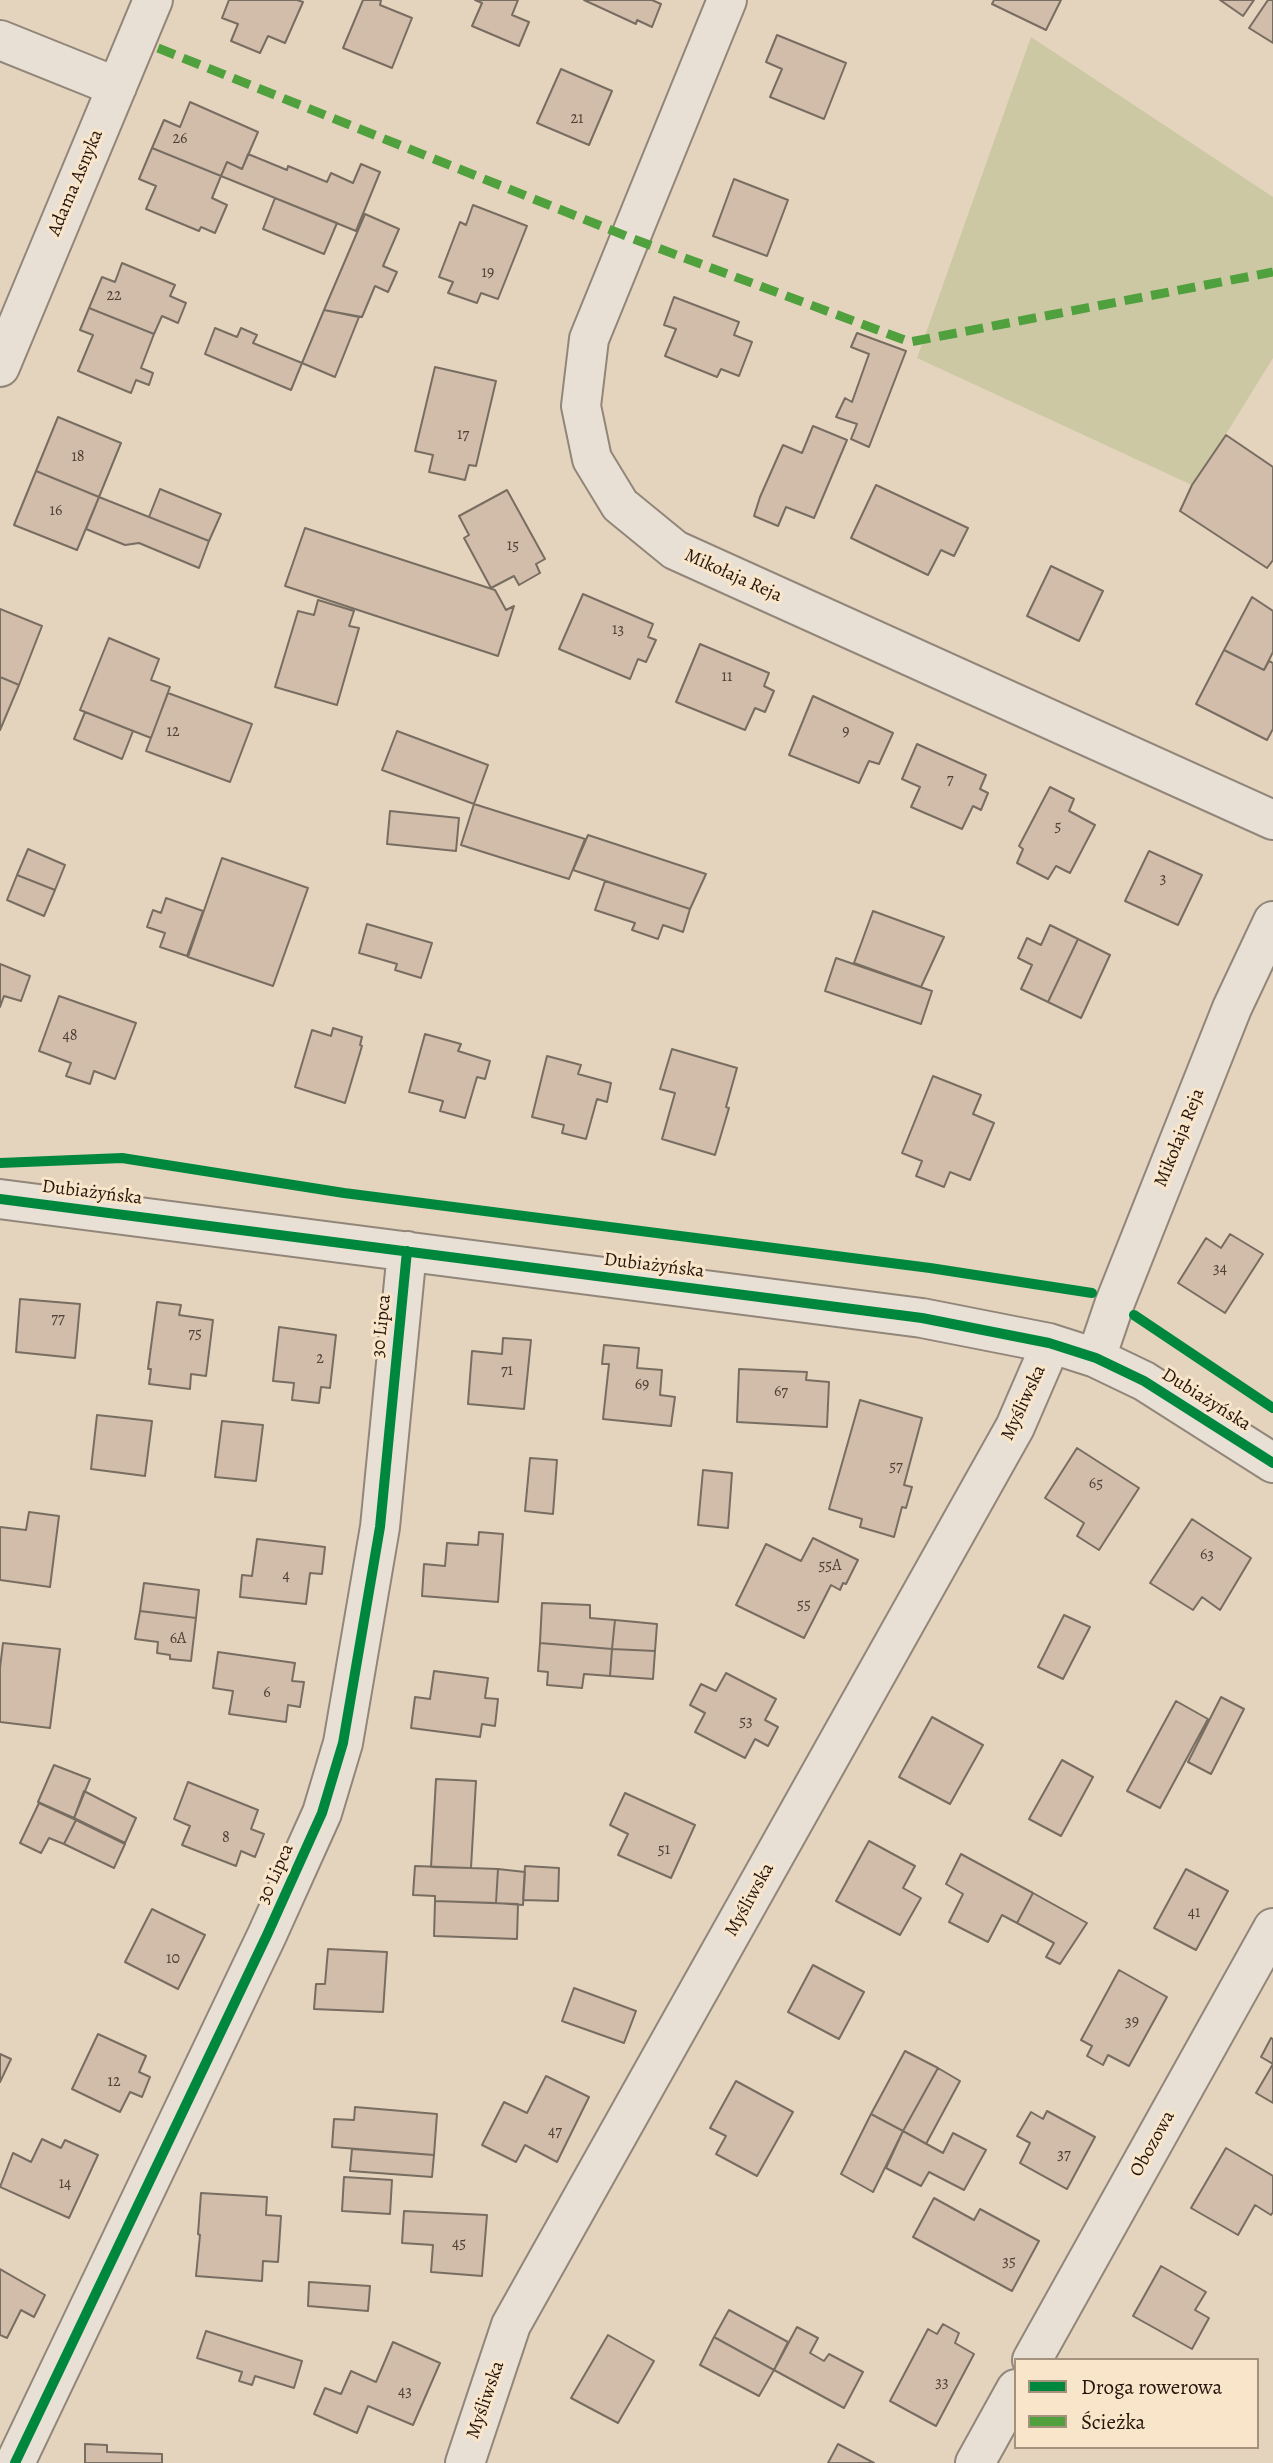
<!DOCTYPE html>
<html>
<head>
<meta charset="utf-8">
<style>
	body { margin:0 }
	#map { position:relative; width:1273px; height:2463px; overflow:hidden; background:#e5d4bd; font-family:Alegreya,serif }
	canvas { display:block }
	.legend { position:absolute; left:1014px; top:2358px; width:245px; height:91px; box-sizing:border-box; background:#f9e5c9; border:2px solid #a4927e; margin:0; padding:9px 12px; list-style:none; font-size:21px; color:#25150d }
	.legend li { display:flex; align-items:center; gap:14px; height:35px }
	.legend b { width:35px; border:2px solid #a4927e }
</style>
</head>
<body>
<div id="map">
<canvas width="1273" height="2463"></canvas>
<ul class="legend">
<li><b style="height:9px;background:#00873e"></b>Droga rowerowa</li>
<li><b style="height:9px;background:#50a03e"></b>Ścieżka</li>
</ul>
</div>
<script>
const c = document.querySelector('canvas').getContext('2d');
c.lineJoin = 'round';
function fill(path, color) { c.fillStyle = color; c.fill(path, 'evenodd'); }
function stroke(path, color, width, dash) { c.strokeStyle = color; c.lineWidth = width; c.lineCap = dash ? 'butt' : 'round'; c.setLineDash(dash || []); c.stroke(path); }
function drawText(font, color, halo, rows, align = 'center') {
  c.font = font + ' Alegreya,serif'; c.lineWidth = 6; c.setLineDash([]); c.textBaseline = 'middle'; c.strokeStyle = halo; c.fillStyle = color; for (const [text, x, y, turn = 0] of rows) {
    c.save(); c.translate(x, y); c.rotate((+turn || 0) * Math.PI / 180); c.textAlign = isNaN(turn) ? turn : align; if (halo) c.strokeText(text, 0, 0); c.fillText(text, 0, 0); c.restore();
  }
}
const green = new Path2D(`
	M1031,37L1273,197V358L1194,486L917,358Z`);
const building = new Path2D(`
	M229,0H297L303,2L285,43L268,36L260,53L231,41L238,24L222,18Z
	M363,0H381L380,5L412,18L392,68L343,48Z
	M475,0H518L512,15L529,22L519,46L472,26L482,3Z
	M584,0H652L661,4L652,27L637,20L636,24Z
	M994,0H1061L1046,30L992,4Z
	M1220,0H1254L1243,16Z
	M1268,0H1273V43L1249,28Z
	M777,35L846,63L824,119L770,97L782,69L766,62Z
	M561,69L612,91L589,145L537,123Z
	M190,102L258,132L242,169L227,162L221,176L152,148L164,120L180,127Z
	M152,148L221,176L212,198L227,205L215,233L201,227L199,231L146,209L156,186L139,179Z
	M248,154L287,170L288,166L327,182L331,173L353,183L361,164L380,172L356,231L221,176L227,162L242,169Z
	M734,179L788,200L767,256L713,236Z
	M275,198L337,223L324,254L263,229Z
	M473,205L527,226L498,299L481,293L477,303L448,293L453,282L439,277L460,222L466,225Z
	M365,214L399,229L383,266L397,272L388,292L375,286L362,317L324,310Z
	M122,263L175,285L170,296L186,303L178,323L162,316L154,334L89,308L102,277L115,282Z
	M674,297L739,322L734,335L752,342L739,376L721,369L717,377L665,356L676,329L664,325Z
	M89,308L154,334L141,368L153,373L149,385L136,380L131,393L78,371L93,335L80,330Z
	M324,310L359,317L335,377L302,363Z
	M215,328L237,337L241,328L257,335L253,343L302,363L291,390L205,354Z
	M857,333L906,351L869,447L851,439L857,424L836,417L845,398L852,402L869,354L851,347Z
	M435,367L496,381L476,466L469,465L465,480L429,472L433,455L415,451Z
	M58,417L121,443L99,497L36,471Z
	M813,426L847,440L814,518L786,507L778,526L754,516L760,497L783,445L802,453Z
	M1226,435L1273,467V560L1267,568L1180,511L1192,485Z
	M36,471L99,497L77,550L14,525Z
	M876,485L968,528L954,556L941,550L928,575L851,538Z
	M160,489L221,514L209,541L149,517Z
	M507,490L545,559L536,564L540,573L519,585L514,576L491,588L464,538L469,535L459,516Z
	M99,497L209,541L199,568L139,543L125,545L86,529Z
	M305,528L495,590L506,610L514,606L498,656L285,586Z
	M1051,566L1103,591L1079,641L1027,616Z
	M583,594L653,624L648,637L656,640L646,662L638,659L630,679L559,649Z
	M1252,597L1273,611V652L1264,670L1224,650Z
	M318,600L354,611L349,626L359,628L337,705L275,687L298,611L314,615Z
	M0,609L42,626L19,685L0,677Z
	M109,638L159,659L151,680L170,687L151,738L80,710Z
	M700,644L769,673L764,686L774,691L765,712L755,708L745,730L676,702Z
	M1224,650L1264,670L1269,661L1273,663V729L1267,740L1196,704Z
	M0,677L19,685L0,730Z
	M168,693L252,724L230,782L146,751Z
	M813,696L893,733L879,764L869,761L859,783L789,755Z
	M85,712L133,731L122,759L74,739Z
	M397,731L488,765L474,804L382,770Z
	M917,744L986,775L980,789L988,793L981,810L973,806L962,829L911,807L920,787L902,779Z
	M1050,787L1074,799L1069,811L1095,825L1070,873L1056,866L1048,879L1017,863L1023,849L1019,846Z
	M474,804L585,839L569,879L461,845Z
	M390,811L459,818L456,851L387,844Z
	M588,835L706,874L690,909L573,870Z
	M28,849L65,865L55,890L17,875Z
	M1149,851L1202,875L1178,925L1125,901Z
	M222,858L308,888L273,986L188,957Z
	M17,875L55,890L44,916L7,900Z
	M605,881L690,909L683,932L663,925L658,939L632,930L635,923L595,910Z
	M166,898L203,911L187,956L160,947L165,933L147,927L153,910L161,913Z
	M873,911L944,937L921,987L854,963Z
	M367,924L432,943L421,978L395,970L397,964L359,953Z
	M1050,925L1078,939L1048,1002L1021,989L1032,965L1018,958L1027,938L1041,945Z
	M1078,939L1110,955L1081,1018L1048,1002Z
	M836,958L932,991L921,1024L825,991Z
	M0,964L30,976L21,1001L4,996L0,1007Z
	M59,996L136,1023L115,1079L94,1071L90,1084L66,1076L71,1063L39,1051Z
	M333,1028L362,1037L360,1045L362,1046L345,1103L295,1087L312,1030L331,1036Z
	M425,1034L461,1044L458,1051L490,1061L485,1079L477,1077L465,1118L440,1111L443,1101L409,1092Z
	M672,1049L737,1068L726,1107L729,1108L715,1155L662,1139L675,1093L660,1089Z
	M547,1056L581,1065L578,1074L611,1083L607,1102L597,1099L586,1139L562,1133L564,1125L532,1117Z
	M933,1076L981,1095L973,1114L994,1123L970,1180L950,1172L944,1187L916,1176L922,1161L902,1153Z
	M1230,1234L1263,1254L1225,1313L1178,1283L1206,1238L1221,1248Z
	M20,1299L80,1304L75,1358L16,1352Z
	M157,1302L181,1305L179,1315L213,1320L206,1376L191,1374L190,1389L149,1384L151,1369H148Z
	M279,1327L336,1335L330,1388L321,1387L319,1403L292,1400L294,1383L273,1381Z
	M503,1338L531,1340L524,1409L468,1404L472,1351L502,1354Z
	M604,1345L639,1348L637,1368L662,1370L660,1395L675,1397L671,1426L603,1419L609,1364H602Z
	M739,1369L807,1372L806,1380L829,1382L827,1427L737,1422Z
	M860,1400L922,1418L904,1485L912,1487L906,1508L902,1507L894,1537L860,1527L862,1519L829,1509Z
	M97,1415L152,1421L145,1476L91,1469Z
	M222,1421L263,1425L256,1481L215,1477Z
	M1077,1448L1139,1488L1099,1550L1077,1536L1084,1523L1045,1498Z
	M530,1458L557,1460L553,1514L525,1511Z
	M703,1470L732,1473L728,1528L698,1525Z
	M29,1512L59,1516L50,1587L0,1580V1527L26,1530Z
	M1192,1519L1251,1558L1220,1610L1202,1597L1193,1610L1150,1583Z
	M479,1532L503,1534L498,1602L422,1596L424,1564L445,1566L447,1543L478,1545Z
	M813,1538L858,1560L846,1584L843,1583L840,1590L831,1585L804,1638L736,1605L766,1544L801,1561Z
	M257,1539L325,1547L322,1574L310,1573L306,1604L240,1597L242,1575L252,1576Z
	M144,1583L199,1590L196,1618L140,1611Z
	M542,1603L590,1605V1618L615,1620L612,1649L540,1643Z
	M140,1611L196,1618L191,1661L170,1659V1655L157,1653L158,1642L135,1639Z
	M1064,1615L1090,1627L1063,1679L1038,1667Z
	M615,1620L657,1624L655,1651L612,1649Z
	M3,1643L60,1649L50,1728L0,1722V1668Z
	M540,1643L612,1649L610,1676L584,1674L582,1688L547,1685L548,1672L538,1671Z
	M612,1649L655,1651L653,1679L610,1676Z
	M218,1652L295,1663L292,1681L304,1682L300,1707L288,1705L286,1722L229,1714L233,1691L213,1688Z
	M434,1671L488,1678L485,1698L498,1699L495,1726L482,1724L480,1737L411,1728L415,1697L430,1699Z
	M726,1673L776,1699L765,1720L778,1727L768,1746L755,1739L745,1758L695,1732L705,1713L690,1705L701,1684L716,1691Z
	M1221,1697L1244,1709L1211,1774L1188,1762Z
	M1176,1701L1208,1719L1160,1808L1127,1791Z
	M932,1717L983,1745L950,1804L899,1777Z
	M1062,1760L1093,1777L1061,1836L1029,1819Z
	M54,1765L90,1779L74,1818L38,1802Z
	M436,1779L476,1781L471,1868L431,1867Z
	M188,1782L258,1810L251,1829L264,1834L255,1857L241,1851L236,1866L182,1845L190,1826L174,1819Z
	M84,1791L136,1818L125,1843L74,1818Z
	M625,1793L695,1825L671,1878L618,1855L628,1834L610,1825Z
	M39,1803L76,1820L64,1844L49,1838L41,1853L20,1843Z
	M76,1820L125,1844L114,1868L64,1844Z
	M869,1841L915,1866L903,1888L921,1898L900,1935L836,1901Z
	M961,1854L1033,1893L1017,1923L1002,1915L988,1942L949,1922L963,1894L946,1884Z
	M415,1866L498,1869L496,1903L435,1901V1896L413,1895Z
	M525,1866L559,1868L558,1901L523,1900Z
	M498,1869L525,1872L523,1905L496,1903Z
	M1186,1869L1228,1891L1196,1950L1154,1928Z
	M1033,1893L1087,1923L1060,1964L1046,1957L1054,1943L1017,1923Z
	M435,1901L518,1904L517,1939L434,1936Z
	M152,1909L205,1935L178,1989L125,1962Z
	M328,1949L387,1952L383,2012L314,2009L316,1984H325Z
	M813,1965L864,1992L839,2039L788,2012Z
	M1119,1970L1167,1997L1129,2066L1108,2055L1103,2065L1087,2056L1092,2046L1081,2040Z
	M574,1988L636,2011L624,2043L562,2021Z
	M98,2034L146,2056L139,2072L150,2077L142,2097L130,2092L120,2112L72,2089Z
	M1271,2038L1273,2039V2103L1256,2093L1273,2064L1261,2057Z
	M905,2051L938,2068L903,2131L871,2114Z
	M0,2054L11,2059L0,2082Z
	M938,2068L960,2081L926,2144L903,2131Z
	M546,2076L589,2097L557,2162L525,2145L516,2162L482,2145L504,2102L527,2113Z
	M736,2081L793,2112L757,2176L716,2154L726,2136L710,2128Z
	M355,2107L437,2114L434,2155L332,2147L334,2119L354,2120Z
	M1047,2111L1095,2137L1067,2189L1020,2163L1030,2143L1017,2136L1031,2112L1043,2119Z
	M871,2114L903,2131L873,2192L841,2174Z
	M903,2131L943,2153L953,2133L986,2150L964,2190L929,2172L921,2186L886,2168Z
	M42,2139L61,2148L65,2140L98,2155L69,2218L0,2187L13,2153L31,2162Z
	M1226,2148L1273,2176V2212L1271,2215L1255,2205L1238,2235L1191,2208Z
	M352,2149L434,2155L432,2177L350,2171Z
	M344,2177L392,2180L390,2214L342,2211Z
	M201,2193L267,2197L266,2215L281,2216L278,2262L263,2261L262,2281L196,2276L200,2235L198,2234Z
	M934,2198L974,2220L980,2209L1039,2241L1012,2291L913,2237Z
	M404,2211L487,2215L482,2276L431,2272L433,2245L402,2243Z
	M1161,2266L1206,2292L1195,2310L1209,2318L1192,2349L1133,2316Z
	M0,2269L45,2295L34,2317L21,2310L7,2338L0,2335Z
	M309,2282L370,2286L368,2311L308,2306Z
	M729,2310L788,2342L774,2370L714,2337Z
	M943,2324L959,2333L955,2343L974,2354L936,2426L890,2401L928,2329L937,2334Z
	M797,2327L818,2338L810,2353L824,2361L829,2354L863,2372L844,2408L774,2370Z
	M206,2331L302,2361L294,2388L255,2376L252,2385L239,2381L242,2372L197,2358Z
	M608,2335L654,2361L618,2423L571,2398Z
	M714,2337L774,2370L759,2396L700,2365Z
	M393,2342L440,2363L413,2425L368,2406L357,2433L314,2414L325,2388L341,2394L351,2371L376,2382Z
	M85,2444L107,2445V2452L162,2454V2463H85Z
	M838,2444L874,2463H828Z`);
const minor = new Path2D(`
	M727,0L589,339L581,406L592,459L620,505L675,550L1273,820
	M0,40L117,87
	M0,367L153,0
	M0,1199L922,1318L1049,1343L1096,1358L1144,1381L1273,1463
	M1096,1358L1114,1305L1232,1008L1273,921
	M1032,2360L1273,1928
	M15,2463L267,1935L322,1813L343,1743L380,1527L407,1251
	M465,2463L511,2325L1015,1427L1044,1360L1049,1343
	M975,2463L1016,2389`);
const quiet = new Path2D(`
	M158,48L631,238L910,342L1273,272`);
const cycleway = new Path2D(`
	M0,1163L122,1158L344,1193L930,1268L1092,1293
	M0,1199L922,1318L1049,1343L1096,1358L1144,1381L1273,1463
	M1134,1315L1273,1408
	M15,2463L267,1935L322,1813L343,1743L380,1527L407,1251`);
const numberNames = [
	["21",577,119],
	["26",180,139],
	["19",488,273],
	["22",114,296],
	["17",463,435],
	["18",78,457],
	["16",56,511],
	["15",513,546],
	["13",618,630],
	["11",727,677],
	["12",173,732],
	["9",846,732],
	["7",950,780],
	["5",1058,827],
	["3",1163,879],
	["48",70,1036],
	["34",1220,1269],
	["77",58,1319],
	["75",195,1334],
	["2",320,1359],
	["71",507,1371],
	["69",642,1385],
	["67",781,1392],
	["57",896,1467],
	["65",1096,1484],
	["63",1207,1555],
	["55A",830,1566],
	["4",286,1576],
	["55",804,1605],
	["6A",178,1639],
	["6",267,1693],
	["53",746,1722],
	["8",226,1838],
	["51",664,1850],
	["41",1194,1913],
	["10",173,1959],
	["39",1132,2022],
	["12",114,2082],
	["47",555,2132],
	["37",1064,2155],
	["14",65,2184],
	["45",459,2244],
	["35",1009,2262],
	["33",942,2383],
	["43",405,2392]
];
const streetNames = [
	["Adama Asnyka",76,183,-67],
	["Mikołaja Reja",733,576,24],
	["Mikołaja Reja",1180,1138,-68],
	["Dubiażyńska",92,1193,7],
	["Dubiażyńska",654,1266,7],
	["30 Lipca",382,1326,-84],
	["Dubiażyńska",1206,1400,32],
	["Myśliwska",1024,1403,-65],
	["30 Lipca",276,1874,-66],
	["Myśliwska",750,1900,-61],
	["Obozowa",1153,2144,-61],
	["Myśliwska",486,2400,-71]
];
fill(green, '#cbc8a3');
fill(building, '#d2bcaa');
stroke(building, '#776d61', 2);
stroke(minor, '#918679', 42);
stroke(minor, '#e8e0d5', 38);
stroke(quiet, '#50a03e', 9, [18, 9]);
stroke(cycleway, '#00873e', 10);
drawText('16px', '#503f34', null, numberNames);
drawText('19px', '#25150d', '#f9e5c9', streetNames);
</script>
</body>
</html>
